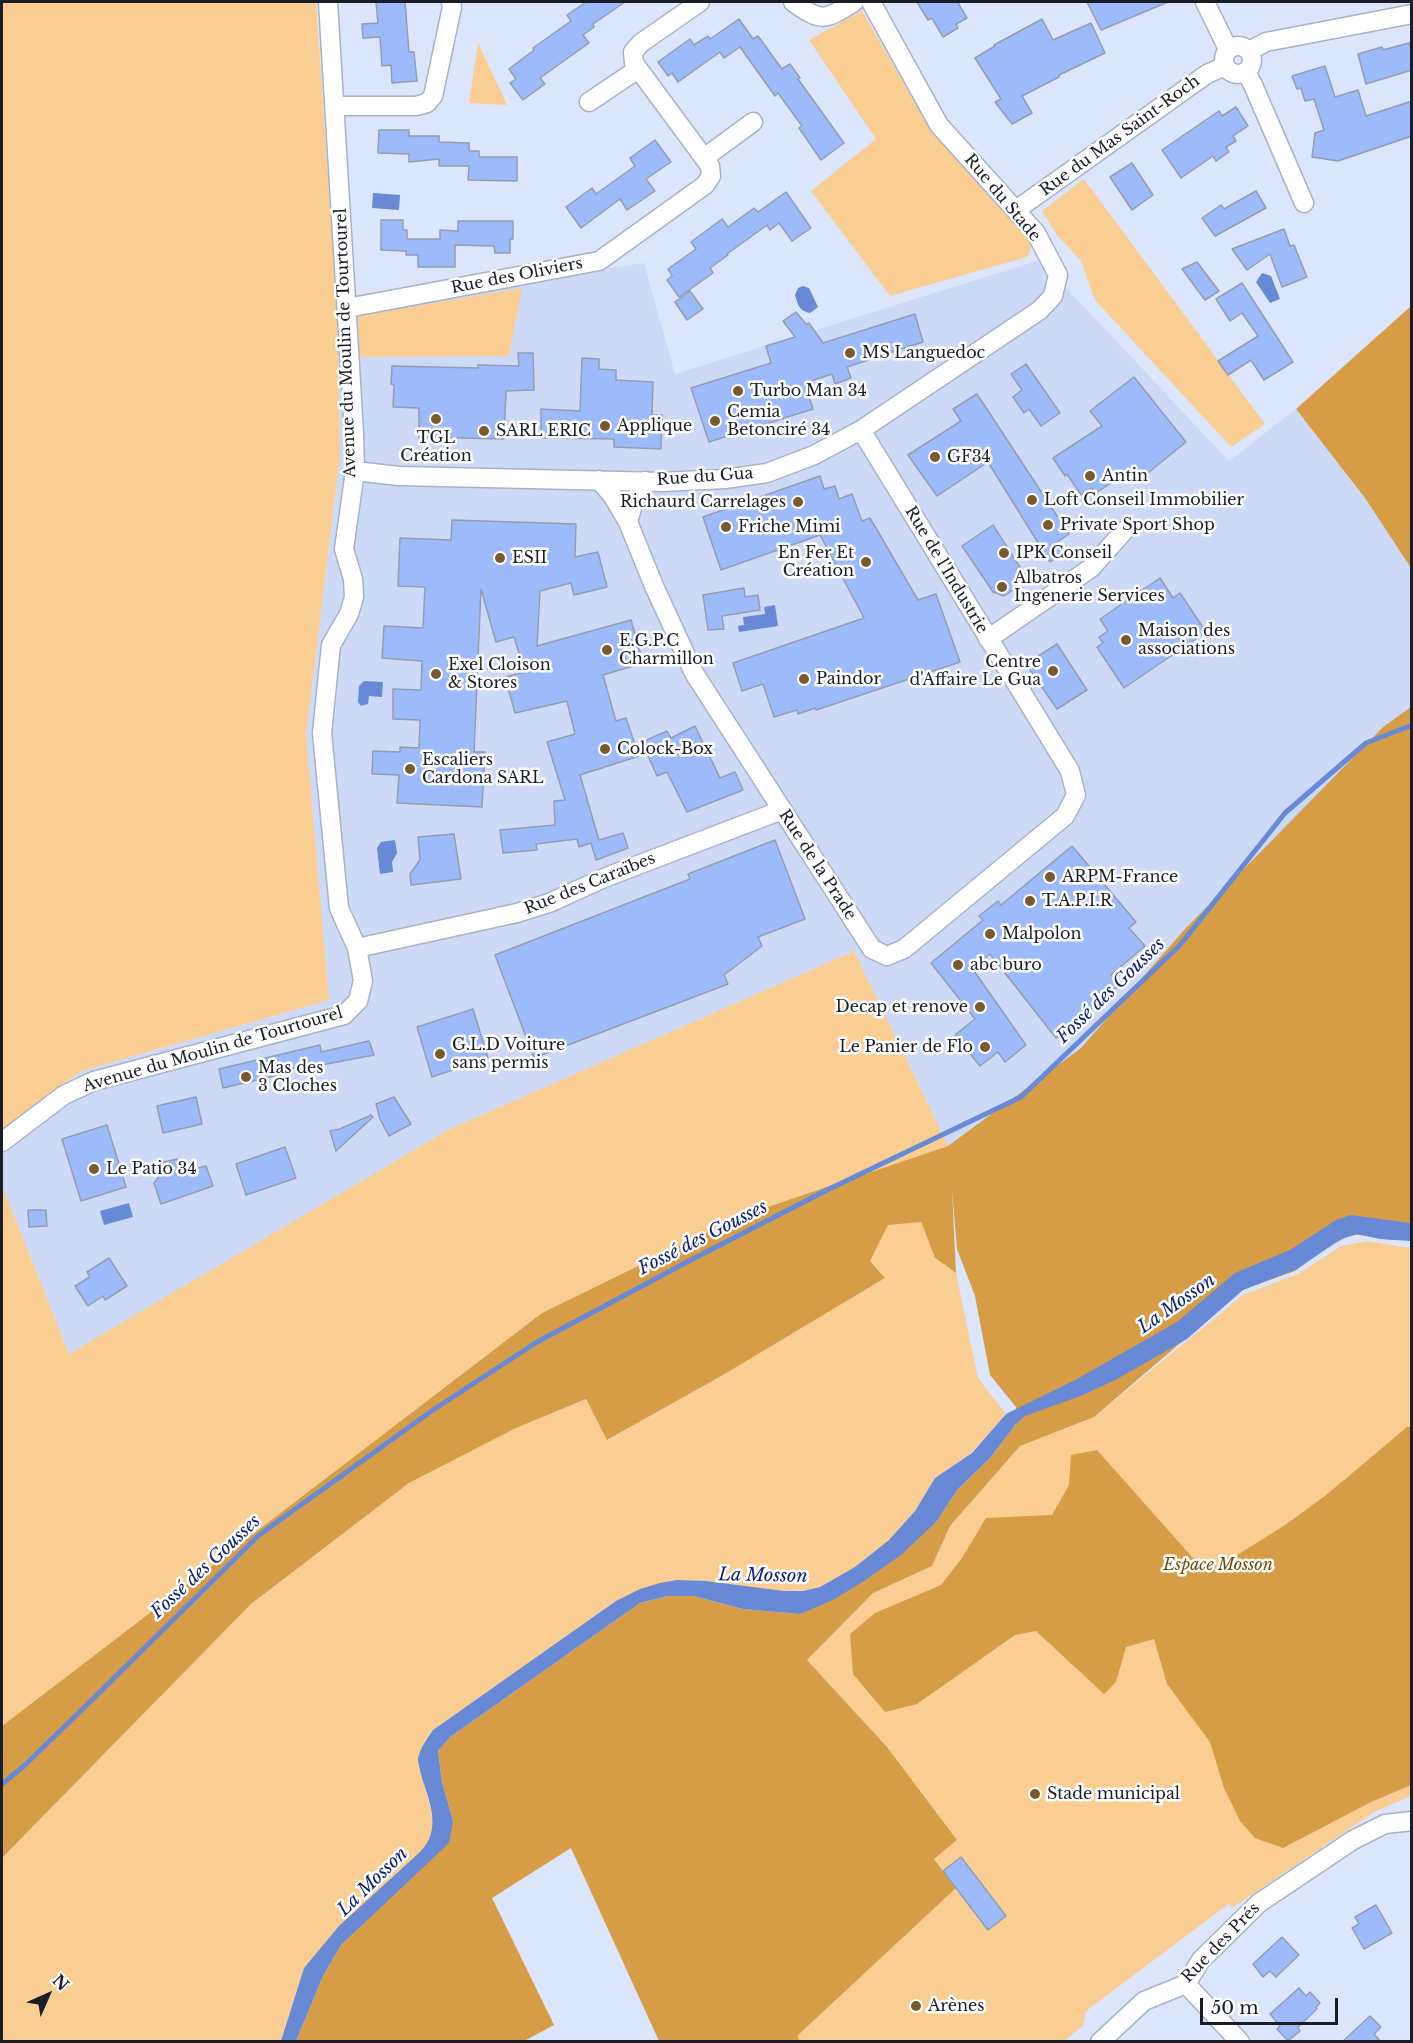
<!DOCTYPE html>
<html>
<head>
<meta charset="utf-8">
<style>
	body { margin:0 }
	#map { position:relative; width:1413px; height:2043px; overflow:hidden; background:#dbe5fb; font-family:"Libre Baskerville",serif }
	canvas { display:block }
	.frame { position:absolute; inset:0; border:3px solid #1a1d25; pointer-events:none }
	.north { position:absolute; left:18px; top:1965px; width:60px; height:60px; -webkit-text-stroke:4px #fff; paint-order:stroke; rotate:45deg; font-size:16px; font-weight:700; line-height:24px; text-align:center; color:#1a1d25 }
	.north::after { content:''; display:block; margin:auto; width:21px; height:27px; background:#1a1d25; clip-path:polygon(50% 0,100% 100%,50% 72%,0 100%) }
	.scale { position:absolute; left:1200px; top:1998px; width:138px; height:27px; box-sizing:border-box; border:3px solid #1a1d25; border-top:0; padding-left:8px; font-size:18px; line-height:21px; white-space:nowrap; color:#1a1d25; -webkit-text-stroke:4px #fff; paint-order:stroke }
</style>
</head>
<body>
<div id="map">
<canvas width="1413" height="2043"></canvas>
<div class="frame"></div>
<div class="north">N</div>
<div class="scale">50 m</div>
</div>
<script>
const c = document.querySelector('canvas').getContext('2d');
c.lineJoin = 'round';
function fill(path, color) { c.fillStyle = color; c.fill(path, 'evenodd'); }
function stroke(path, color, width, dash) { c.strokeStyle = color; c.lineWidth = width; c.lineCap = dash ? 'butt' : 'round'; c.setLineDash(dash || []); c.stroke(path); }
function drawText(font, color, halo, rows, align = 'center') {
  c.font = font + ' "Libre Baskerville",serif'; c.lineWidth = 5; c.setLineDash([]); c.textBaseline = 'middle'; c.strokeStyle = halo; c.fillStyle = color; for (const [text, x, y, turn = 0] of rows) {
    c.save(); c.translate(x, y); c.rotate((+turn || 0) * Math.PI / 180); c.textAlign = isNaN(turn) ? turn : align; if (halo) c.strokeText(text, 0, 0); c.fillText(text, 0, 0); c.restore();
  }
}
const built = new Path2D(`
	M1040,260L1229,461L1296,409L1365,498L1411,568V707L1383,727L1184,930L1081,1048L948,1146L854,951L448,1130L69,1355L2,1186V1134L82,1071L329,1000L306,735L340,455L337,309L644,263L675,374Z`);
const green = new Path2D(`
	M2,2H316L337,309L340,455L306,735L329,1000L82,1071L45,1096L2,1133Z
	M862,11L926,122L1032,244L1027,257L890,296L811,191L876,139L809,40Z
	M478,43L507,105L469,103Z
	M1084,179L1265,424L1231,447L1095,300L1081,261L1057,235L1042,211Z
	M522,288L509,356L360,357L357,316Z
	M854,951L948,1146L738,1217L542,1313L2,1726V1186L69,1354L448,1130Z
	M921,1222L935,1258L956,1273L978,1378L1006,1414L971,1453L935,1478L915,1511L889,1540L855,1567L820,1587L809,1590L776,1591L706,1581L677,1580L616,1601L433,1730L425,1741L418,1762L433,1817L432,1832L429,1843L304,1968L281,2041L2,2042V1858L251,1604L409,1483L516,1428L586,1399L608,1440L723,1375L885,1278L870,1261L887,1225Z
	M1367,1241L1411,1248V1796L1374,1812L1232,1908L1230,1903L1086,2011L1083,2026L1064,2041L800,2042L796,2036L956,1888L934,1859L957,1840L887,1747L807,1660L873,1593L932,1566L950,1526L1020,1446L1094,1417L1243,1295L1298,1274L1341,1246Z`);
const forest = new Path2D(`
	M1411,306V568L1365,498L1296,409Z
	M1411,707V1240H1392L1352,1234L1323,1250L1295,1271L1242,1290L1094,1417L1020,1446L950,1526L932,1566L873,1593L807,1660L887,1747L957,1840L934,1859L956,1888L797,2036L800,2041H659L571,1848L492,1898L554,2025L524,2041H296L323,1976L341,1945L371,1916L453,1821L442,1782L438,1751L450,1737L640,1603L668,1596H694L743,1609L800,1614L937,1521L957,1490L990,1458L1016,1424V1407L990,1375L975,1296L957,1249L952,1190L956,1273L935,1258L921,1222L888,1225L870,1261L885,1278L723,1375L607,1440L586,1399L516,1428L409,1483L251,1604L2,1858V1726L542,1313L738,1217L948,1146L1081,1048L1184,930L1383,727Z
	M1407,1427H1411V1785L1371,1802L1283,1848L1255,1838L1240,1821L1224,1788L1210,1742L1167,1684L1154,1639L1126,1647L1116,1682L1104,1694L1036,1631L1015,1635L917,1704L885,1712L853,1674L850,1634L875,1613L941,1585L962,1558L986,1518L1052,1515L1069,1485L1071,1455L1097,1450L1192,1557L1218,1567L1285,1525L1325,1496Z`);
const water = new Path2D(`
	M373,193L400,195L399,210L372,208Z
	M1262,273L1271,276L1280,299L1270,303L1256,282Z
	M803,286L809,288L818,307L810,313C799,311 798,305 795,295L798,288Z
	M775,605L778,626L739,632L738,626L744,625L743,617L765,614L764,607Z
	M364,681L383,682L382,697L369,696L368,704L361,706L358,702L359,686Z
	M395,840L397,853L392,862L393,872L380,874L377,848L381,842Z
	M129,1203L133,1217L104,1225L100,1211Z
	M1351,1215L1411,1223V1241L1380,1239L1358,1234L1341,1239L1297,1269L1243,1290L1187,1339L1117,1379L1083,1395L1025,1416L1016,1424L990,1458L957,1490L937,1521L901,1555L864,1581L833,1600L800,1614L743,1609L694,1596H668L640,1603L450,1737L438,1751L442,1782L453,1821L449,1843L341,1945L323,1976L296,2041H281L304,1968L339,1926L420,1852C442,1830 430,1803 422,1778C421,1772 418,1765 418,1759C420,1748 427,1739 433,1730L616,1601L640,1589L660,1583L677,1580L706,1581L784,1591H803L820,1587L855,1567L889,1540L915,1511L935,1478L972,1453L1006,1414L1077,1379L1177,1322L1235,1273L1290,1250L1336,1220Z`);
const stream = new Path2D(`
	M2,1784L24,1766L100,1692L259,1535L433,1410L537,1342L687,1262L825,1191L1021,1097L1180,945L1285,813L1366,743L1412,725`);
const building = new Path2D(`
	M376,2H405L409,52H414L417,81L392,83L391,65L382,66L380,37L363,38L362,24L378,23Z
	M586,2H625L593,24L594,27L583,35L589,43L540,78L545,84L523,100L510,83L516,79L509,69L534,50L533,48L571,21L567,15Z
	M917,2H962L958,3L967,18L956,24L958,28L943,37L932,18L928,20Z
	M1087,2H1168L1101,30Z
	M739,19L753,39L758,36L782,69L790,64L800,78L798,79L844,143L821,160L799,128L802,126L778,93L775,96L740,47L724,58L720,52L678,82L672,73L668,76L658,62L690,39L694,45L708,36L710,39Z
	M1042,19L1053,40L1091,23L1105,53L1059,75V77L1022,96L1032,113L1012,124L995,102L1001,99L975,58L995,46L994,45Z
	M1409,43L1412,54V70L1366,84L1358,54L1382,47L1383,50Z
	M1325,66L1335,97L1358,90L1366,116L1412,101V136L1338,161L1312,157L1315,133L1324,130L1314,99L1305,101L1301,88L1297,89L1292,76Z
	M1236,107L1248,126L1233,136L1236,141L1226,147L1229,152L1216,161L1213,156L1181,178L1162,150L1219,111L1222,116Z
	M379,130H409V136H439V142L469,143V151H479V157H517V181L468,180L469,166H439V159L409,162V154L378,153Z
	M655,140L671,162L646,179L655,191L627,210L620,199L581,228L566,207L592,188L596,194L635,166L630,158Z
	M1132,163L1153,195L1132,210L1110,177Z
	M1256,191L1266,208L1215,236L1202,218L1221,205L1224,209Z
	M786,192L811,228L792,241L779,223L770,230L767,225L727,254L728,255L710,268L713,273L679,297L667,280L672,276L668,269L696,249L691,242L722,219L728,227L754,208L758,212Z
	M381,220H403V230H407V239H440V230L458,231V221H513V239H510V253H495L494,246L455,245V267H418V255H406V251L381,250Z
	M1284,229L1290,246L1294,245L1307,277L1282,287L1270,254L1247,270L1232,249Z
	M1197,262L1219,291L1205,300L1182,269Z
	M1242,283L1293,362L1264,380L1251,360L1228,375L1218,361L1258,336L1242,313L1230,321L1216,299Z
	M690,291L703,309L687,320L675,302Z
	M796,312L806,324L809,323L823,343L915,314L923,342L847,367L851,378L835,384L832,374L805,383L813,409L709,442L691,388L771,363L766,346L795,337L783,321Z
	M518,353H533L534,390L506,391L504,439L419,437V408L393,407L394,385L391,384L392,366L478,368V365L519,366Z
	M582,358L599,359V369L616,370V380L653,382L652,415H662L661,449L614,447V439L541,438V409L580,411Z
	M1026,364L1060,413L1041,426L1029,409L1024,413L1013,397L1022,390L1011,374Z
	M1134,377L1186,442L1143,477L1135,467L1096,493L1092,488L1081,495L1067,474L1065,476L1053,458L1102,426L1090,411Z
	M977,394L1069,534L1056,543L1063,553L1050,562L988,462L937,496L908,455L961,421L953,409Z
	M820,476L824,489L835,486L839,499L852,494L862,521L870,518L918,600L936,594L960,662L816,710L815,708L798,714L797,710L774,717L763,684L742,691L733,663L864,618L820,535L721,570L703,517Z
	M452,520L576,524L575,557L598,552L607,587L574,595L571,583L540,591L537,646L631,620L643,663L603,675L616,721L626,718L639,756L580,775L599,840L623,833L628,848L596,860L591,843L579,847L577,839L536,844L537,850L503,853L500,830L555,825L554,801L565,800L547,742L575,734L567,701L515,713L505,677L525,672L514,637L496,642L481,589L474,752H485L482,807L397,803L399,775L372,774L373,751L400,752V747L419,748L420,720L393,719V689L421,690L422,661L382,658L384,626L423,628L425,587L398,586L400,538L451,540Z
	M993,525L1028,580L1004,596L993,592L962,546Z
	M1160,578L1173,598L1180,593L1206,632L1124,688L1097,647L1103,643L1099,637L1108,631L1100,619Z
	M744,588L745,597L758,595L760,610L722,616L724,629L708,630L703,595Z
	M1057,644L1087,690L1057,709L1026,664Z
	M695,726L720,778L735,772L743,790L687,812L667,772L657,776L642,742L667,731L671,738Z
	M454,834L461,879L411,885L410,874L420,860L418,837Z
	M775,840L805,919L758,937L762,946L724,975L728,984L534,1058L495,955L690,879L688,874Z
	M1072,846L1136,922L1129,928L1145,946L1111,975L1120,985L1056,1038L990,954L972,968L1026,1045L1005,1062L998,1052L980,1066L955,1035L975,1019L931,963L983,920L979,916L998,901L1001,905Z
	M473,1009L488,1058L432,1077L417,1027Z
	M369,1041L374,1055L306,1068V1065L290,1069L291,1072L223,1088L219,1069L320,1045L321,1052Z
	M196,1097L202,1124L163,1133L157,1106Z
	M394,1097L411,1124L389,1136L380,1119L376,1104Z
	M371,1115L373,1117L336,1151L330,1131L340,1129Z
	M107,1125L126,1187L81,1201L62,1139Z
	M285,1147L296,1178L246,1195L236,1164Z
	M177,1159L180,1173L206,1166L213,1186L161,1204L154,1183L161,1174L159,1163Z
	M28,1210H46L47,1226L29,1227Z
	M109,1258L127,1286L105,1300L103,1296L88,1306L75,1286L90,1277L87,1272Z
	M961,1857L1006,1916L988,1930L943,1871Z
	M1376,1905L1392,1933L1364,1949L1352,1928L1359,1924L1355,1917Z
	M1282,1937L1299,1955L1276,1977L1270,1971L1263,1977L1253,1964Z
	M1299,1988L1306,1996L1310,1992L1320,2003L1316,2007L1317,2009L1298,2027L1300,2031L1288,2041L1277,2029L1280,2026L1270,2014Z
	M1370,2016L1381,2027L1374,2034L1381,2042H1342Z`);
const minor = new Path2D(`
	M793,2C822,23 825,20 854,2
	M1205,2L1228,49
	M1224 60a14 14 0 1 1 28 0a14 14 0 1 1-28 0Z
	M1249,51L1266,42L1412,14
	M1246,72L1253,85L1304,203
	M589,102L638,69
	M334,106H416L427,103L433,96L452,7L451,2
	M704,158L753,122
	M1016,210L1207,74L1225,66
	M347,308L599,261L705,185L711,176L710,166L634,63L633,52L641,43L700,2
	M355,471L399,476L662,482L725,479L767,473L814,455L861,430L1040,310L1053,296L1058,275L1036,233L939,125L871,2
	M599,480L612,495L628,522L654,586L694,673L872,949L887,956L904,949L1065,816L1076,795L1070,771L861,430
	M628,522L634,501L645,481
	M988,639L1091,568L1124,531
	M357,948L517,913L549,903L604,878L782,810
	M2,1142L64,1095L94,1081L344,1015L358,1001L363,981L357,948L339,908L322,733L331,645L349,614L354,597L353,579L344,549L355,471L354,433L328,2
	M1186,1984L1240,2042
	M1100,2042L1144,2001L1186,1984L1201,1960L1259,1903L1353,1840L1385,1824L1412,1821`);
const markers = [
	[850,353,6,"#785a2e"],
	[738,391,6,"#785a2e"],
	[436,419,6,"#785a2e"],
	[715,421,6,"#785a2e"],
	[605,426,6,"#785a2e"],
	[484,431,6,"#785a2e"],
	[935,457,6,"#785a2e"],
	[1090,476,6,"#785a2e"],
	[1032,500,6,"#785a2e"],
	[798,502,6,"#785a2e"],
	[1048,525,6,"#785a2e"],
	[726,527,6,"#785a2e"],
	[1004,553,6,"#785a2e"],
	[500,558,6,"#785a2e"],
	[866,562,6,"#785a2e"],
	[1002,587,6,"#785a2e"],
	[1126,640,6,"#785a2e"],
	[607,650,6,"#785a2e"],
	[1053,671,6,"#785a2e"],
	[436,674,6,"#785a2e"],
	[804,679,6,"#785a2e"],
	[605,749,6,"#785a2e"],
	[410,769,6,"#785a2e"],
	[1050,877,6,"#785a2e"],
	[1030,901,6,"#785a2e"],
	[990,934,6,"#785a2e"],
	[958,965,6,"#785a2e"],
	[980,1007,6,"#785a2e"],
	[985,1047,6,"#785a2e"],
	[440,1054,6,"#785a2e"],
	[246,1077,6,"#785a2e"],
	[94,1169,6,"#785a2e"],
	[1035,1794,6,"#785a2e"],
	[916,2006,6,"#785a2e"]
];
const streetNames = [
	["Rue du Mas Saint-Roch",1120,136,-36],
	["Rue du Stade",1002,198,50],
	["Rue des Oliviers",517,276,-11],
	["Avenue du Moulin de Tourtourel",346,343,-92],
	["Rue du Gua",705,477,-4],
	["Rue de l'Industrie",946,570,59],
	["Rue de la Prade",817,865,57],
	["Rue des Caraïbes",590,884,-22],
	["Avenue du Moulin de Tourtourel",213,1050,-16],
	["Rue des Prés",1221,1943,-46]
];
const poiNames = [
	["MS Languedoc",862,353],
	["Turbo Man 34",750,391],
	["Cemia",727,412],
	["Betonciré 34",727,430],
	["Applique",617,426],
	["SARL ERIC",496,431],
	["TGL",436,438,"center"],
	["Création",436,456,"center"],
	["GF34",947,457],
	["Antin",1102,476],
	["Loft Conseil Immobilier",1044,500],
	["Richaurd Carrelages",786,502,"right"],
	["Private Sport Shop",1060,525],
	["Friche Mimi",738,527],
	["En Fer Et",854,553,"right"],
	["Création",854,571,"right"],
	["IPK Conseil",1016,553],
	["ESII",512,558],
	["Albatros",1014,578],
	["Ingenerie Services",1014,596],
	["Maison des",1138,631],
	["associations",1138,649],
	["E.G.P.C",619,641],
	["Charmillon",619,659],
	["Centre",1041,662,"right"],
	["d'Affaire Le Gua",1041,680,"right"],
	["Exel Cloison",448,665],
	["& Stores",448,683],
	["Paindor",816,679],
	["Colock-Box",617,749],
	["Escaliers",422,760],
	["Cardona SARL",422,778],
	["ARPM-France",1062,877],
	["T.A.P.I.R",1042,901],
	["Malpolon",1002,934],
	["abc buro",970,965],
	["Decap et renove",968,1007,"right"],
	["G.L.D Voiture",452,1045],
	["sans permis",452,1063],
	["Le Panier de Flo",973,1047,"right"],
	["Mas des",258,1068],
	["3 Cloches",258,1086],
	["Le Patio 34",106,1169],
	["Stade municipal",1047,1794],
	["Arènes",928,2006]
];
const parkNames = [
	["Espace Mosson",1218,1565]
];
const waterNames = [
	["Fossé des Gousses",1111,991,-44],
	["Fossé des Gousses",703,1238,-27],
	["La Mosson",1177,1304,-35],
	["Fossé des Gousses",206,1567,-43],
	["La Mosson",763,1576,1],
	["La Mosson",373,1882,-44]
];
fill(built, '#cddaf7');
fill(green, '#face92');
fill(forest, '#d69d46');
fill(water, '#6789d6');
stroke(stream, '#6789d6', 5);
fill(building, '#9dbafb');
stroke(building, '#939db1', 1.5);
stroke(minor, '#a8b2c7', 21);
stroke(minor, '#fff', 18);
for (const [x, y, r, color] of markers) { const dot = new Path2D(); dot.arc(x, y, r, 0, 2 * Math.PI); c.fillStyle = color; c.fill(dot); stroke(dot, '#fff', 2); }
drawText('16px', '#1a1d25', '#fff', streetNames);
drawText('16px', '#1a1d25', '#fff', poiNames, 'left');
drawText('italic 16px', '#704a02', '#fff', parkNames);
drawText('italic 18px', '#081e78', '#fff', waterNames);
</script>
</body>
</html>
